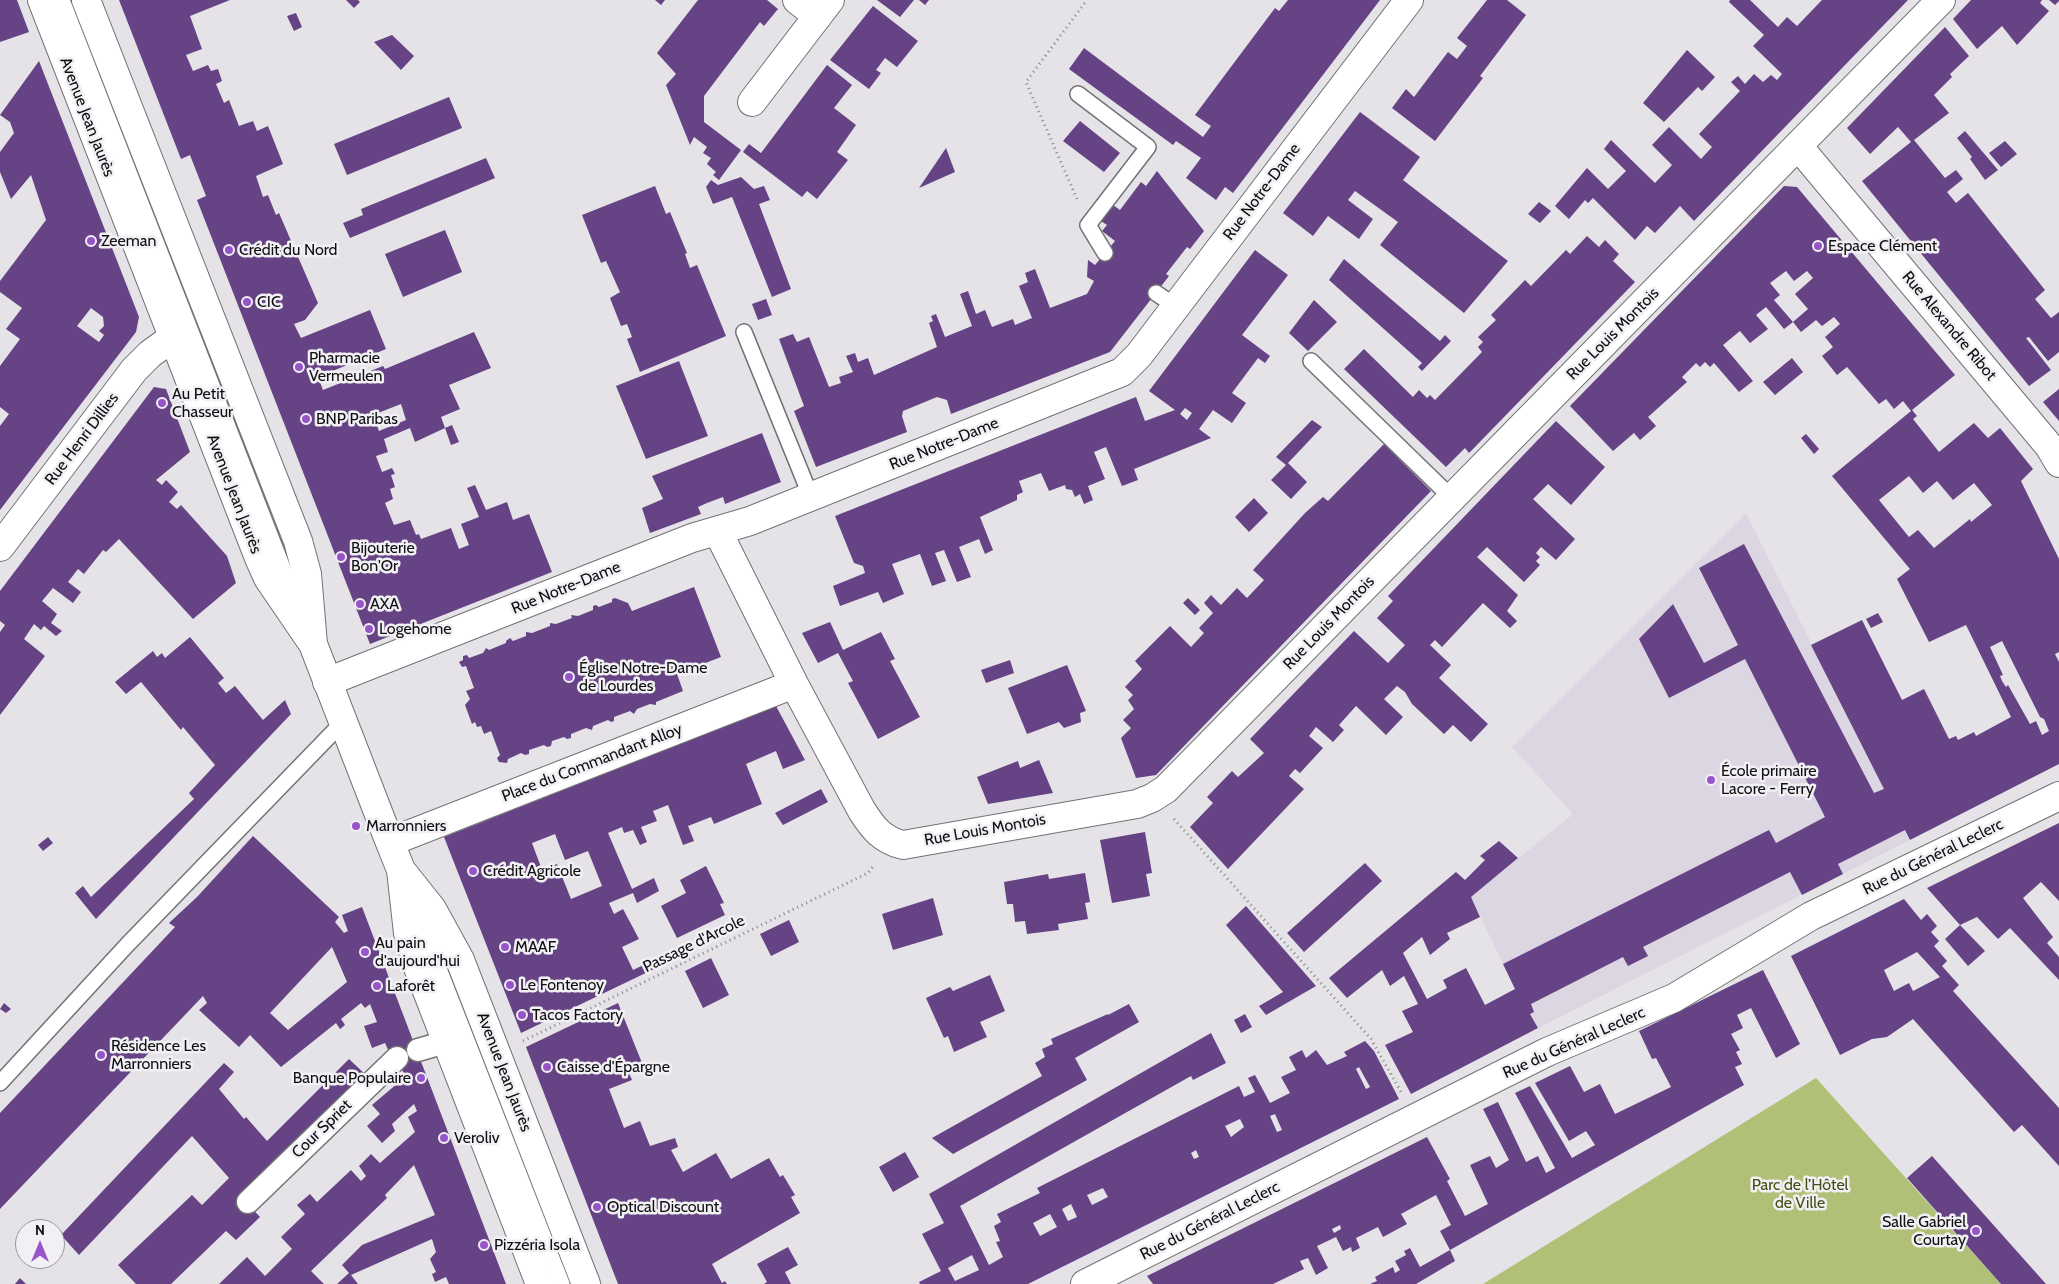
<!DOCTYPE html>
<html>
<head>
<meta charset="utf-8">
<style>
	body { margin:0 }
	#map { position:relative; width:2059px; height:1284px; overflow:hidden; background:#e5e3e7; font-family:Cabin,sans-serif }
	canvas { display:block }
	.north { position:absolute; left:15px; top:1219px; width:50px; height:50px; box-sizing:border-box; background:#f2f0f4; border:1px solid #979699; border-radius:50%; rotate:0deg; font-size:14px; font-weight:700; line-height:20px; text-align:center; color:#0f0f10 }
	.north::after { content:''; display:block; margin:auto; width:18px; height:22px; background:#9855c9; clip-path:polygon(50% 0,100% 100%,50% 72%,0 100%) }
</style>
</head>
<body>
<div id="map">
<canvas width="2059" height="1284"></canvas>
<div class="north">N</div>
</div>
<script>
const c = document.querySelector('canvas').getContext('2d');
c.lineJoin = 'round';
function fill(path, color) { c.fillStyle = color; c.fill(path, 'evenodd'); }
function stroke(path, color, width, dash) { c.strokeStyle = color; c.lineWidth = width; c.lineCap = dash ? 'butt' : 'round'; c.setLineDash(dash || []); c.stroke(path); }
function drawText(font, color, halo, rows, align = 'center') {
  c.font = font + ' Cabin,sans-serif'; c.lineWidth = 5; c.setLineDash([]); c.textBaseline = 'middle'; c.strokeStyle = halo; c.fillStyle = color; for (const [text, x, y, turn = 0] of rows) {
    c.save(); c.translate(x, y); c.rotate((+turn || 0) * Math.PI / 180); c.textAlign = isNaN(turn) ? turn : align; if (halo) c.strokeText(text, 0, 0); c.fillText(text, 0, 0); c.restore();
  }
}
const built = new Path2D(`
	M1746,513L1910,840L1538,1028L1526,1006L1554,992L1533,949L1503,964L1471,897L1573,814L1512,747Z`);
const green = new Path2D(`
	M1816,1078L2001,1284H1483Z`);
const building = new Path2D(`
	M0,0H17L29,32L0,42Z
	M119,0H230L190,16L202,49L186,55L193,71L208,65L211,71L218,69L222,81L216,84L224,103L229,100L239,126L253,121L257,131L268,126L283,164L256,176L263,197L268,195L276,215L279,213L318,303L305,320L294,324L301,338L370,310L386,349L318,377L323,390L383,366L385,369L474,332L491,368L449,385L460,409L441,417L445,428L452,425L459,442L451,445L445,428L415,442L410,428L384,439L388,452L376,456L382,472L392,468L395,474L391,475L395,487L390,489L393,499L385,503L394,525L410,520L416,535L419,534L421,539L451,528L459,549L469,545L461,524L479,517L467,488L475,485L486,510L507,502L513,520L529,514L552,572L370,644L197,200L206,196L190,155L181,159ZM401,404L406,420L379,431L373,415Z
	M346,0H358L360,2L354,8Z
	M655,0H665L661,5Z
	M698,0H767L778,9L764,26L760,22L704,96V122L741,150L719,180L713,175L716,172L707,164L711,158L703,153L707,147L694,137L690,145L666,85L676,74L657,53Z
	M877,0H914L900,17Z
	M919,0H929L925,5Z
	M1288,0H1380L1233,193L1225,187L1216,200L1186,178L1201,158L1176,141L1173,145L1069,69L1084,48L1203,137L1211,126L1195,115L1275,8L1279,11Z
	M1487,0H1507L1526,15L1480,76L1483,78L1435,141L1392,108L1406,89L1414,97L1448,52L1457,59L1467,46L1457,38Z
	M1730,0H1750L1778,27L1787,17L1797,26L1822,0H1908L1694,221L1680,206L1655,233L1647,226L1635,240L1593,198L1588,203L1585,200L1569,219L1555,206L1587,168L1608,189L1626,171L1604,149L1611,140L1655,183L1672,165L1652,145L1669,127L1701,159L1712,147L1699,134L1740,91L1731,82L1738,76L1745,84L1754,74L1763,82L1771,75L1777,80L1782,74L1753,46L1764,35L1729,2Z
	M1971,0H2042L2040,3L2049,11L2017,45L2002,26L1977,49L1953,19Z
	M2049,0H2059V1L2055,5Z
	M873,6L918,41L897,67L885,58L876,70L881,73L869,89L830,60Z
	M296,13L302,27L294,31L287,16Z
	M1945,27L1969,56L1950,74L1952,77L1934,95L1949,113L1914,140L1945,178L1956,170L1963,179L1947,192L1956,203L1968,193L2045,290L2035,299L2051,318L2059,312V352L2048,361L2029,337L2026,338L2051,370L2029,386L1862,181L1911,142L1898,127L1870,154L1847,128Z
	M392,35L414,56L401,70L374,42Z
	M1687,50L1715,77L1702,91L1698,87L1664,122L1643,103Z
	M39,61L139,317L136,332L0,510V426L9,414L0,407V366L20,339L6,329L22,308L0,292V281L46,220L31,175L11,199L0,172V152L14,133L10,122L0,115ZM91,308L103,317L104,326L99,331L104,335L99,342L77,326Z
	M827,65L852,85L834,108L856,125L837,152L848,160L817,199L807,191L802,197L743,152L749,144L761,153Z
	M449,97L462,128L347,175L334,144Z
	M1360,112L1420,157L1403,180L1508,261L1464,313L1380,245L1398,222L1355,191L1348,200L1373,219L1359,239L1328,216L1313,236L1283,213Z
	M1080,121L1120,153L1104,172L1063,141Z
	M1965,131L1998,170L1985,180L1970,159L1972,157L1957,138Z
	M2005,141L2017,154L2001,167L1989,153Z
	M946,148L955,172L919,188Z
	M486,158L495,178L350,238L343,223L363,215L361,209Z
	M1157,171L1204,231L1190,249L1187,247L1166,274L1169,276L1110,352L951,414L947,400L937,397L903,411L902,416L907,432L816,467L794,411L804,406L779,339L793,334L797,342L809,337L829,387L841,383L839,377L853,372L846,356L855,353L858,362L868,358L874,375L937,347L929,323L933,321L931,316L936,314L945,337L972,326L960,294L968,291L976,314L985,310L992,327L1013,319L1015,325L1032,318L1019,286L1028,282L1025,273L1035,269L1050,308L1087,294L1094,281L1087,277L1088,260L1095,265L1115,241L1102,231L1107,225L1101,221L1113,205L1120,210L1141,182L1146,186Z
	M741,177L754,189L764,186L770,200L759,204L791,289L772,297L732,197L713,204L706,187L711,180L718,185Z
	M655,186L666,214L670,212L687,253L685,254L690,268L697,265L726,336L640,372L627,339L632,337L627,324L621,326L610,298L620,292L606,261L601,263L582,215Z
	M1784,186L1797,187L1955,375L1912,410L1917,416L1913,419L1939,452L1974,423L1988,438L2000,428L2033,469L2021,481L2059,559V652L2055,654L2059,662V764L1910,840L1905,830L1838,864L1843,874L1802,895L1790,872L1643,947L1648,956L1628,966L1623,957L1531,1004L1534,1012L1530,1014L1538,1028L1411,1094L1385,1045L1413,1032L1402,1011L1418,1004L1404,976L1390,986L1382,970L1347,998L1329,978L1456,872L1465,880L1485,860L1480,856L1499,841L1518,858L1471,897L1480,917L1447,933L1450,939L1430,955L1422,937L1403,953L1427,999L1447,988L1443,980L1466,968L1485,1005L1515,989L1503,964L1769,830L1776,843L1825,817L1745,659L1669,698L1639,639L1673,604L1704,663L1738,645L1699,568L1744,544L1874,793L1884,789L1811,645L1862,620L1902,700L1924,689L1949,739L1956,736L1958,740L1974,732L1976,736L2011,717L1966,625L1929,642L1897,579L1910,569L1832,476L1911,411L1903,401L1894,409L1886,399L1879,404L1847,367L1837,375L1822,356L1833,347L1825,337L1840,324L1834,317L1822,326L1816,320L1801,332L1793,322L1784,329L1766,307L1756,315L1768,329L1750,343L1740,331L1723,345L1753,381L1739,392L1714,363L1710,367L1705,362L1700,367L1696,363L1682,377L1687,382L1648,417L1656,426L1640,440L1634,433L1613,451L1570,406ZM1786,271L1794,281L1807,271L1813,278L1795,294L1808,309L1793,322L1774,300L1780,295L1770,283ZM1909,476L1923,493L1937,481L1953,500L1974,483L1992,505L1971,522L1970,519L1934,548L1918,530L1909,537L1879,500ZM2002,641L2040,717L2044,719L2049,731L2042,735L2036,721L2030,724L2008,685L2006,687L2002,681L2000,676L2003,675L1990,647Z
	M1539,202L1551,211L1540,223L1528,214Z
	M445,230L462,272L403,297L385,254Z
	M1587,236L1599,247L1605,240L1619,254L1613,261L1635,282L1474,448L1469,453L1465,448L1446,467L1344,369L1364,349L1413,397L1419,390L1427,398L1430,395L1435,400L1482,352L1478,347L1483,342L1478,337L1496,320L1491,315L1525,280L1531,286L1566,250L1570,254Z
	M1255,250L1288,275L1242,335L1270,356L1265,363L1258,358L1232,393L1246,403L1232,423L1213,410L1199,429L1211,438L1134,469L1138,480L1122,486L1106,447L1094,452L1105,479L1088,486L1093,500L1084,504L1080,494L1075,497L1072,490L1066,489L1065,485L1049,491L1041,473L1019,481L1023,492L1017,495V500L980,517L993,550L985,554L979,539L959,547L971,577L957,582L944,550L935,553L946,581L932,586L920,554L892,564L904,594L883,603L878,592L840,606L833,586L865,573L863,566L854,563L835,516L1136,397L1145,421L1175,410L1149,391ZM1185,408L1192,413L1187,420L1180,414Z
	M1344,259L1440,341L1445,335L1451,341L1422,371L1418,367L1422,363L1329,280Z
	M766,299L772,315L758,320L752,304Z
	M1314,300L1337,322L1308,351L1289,333Z
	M1792,358L1803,372L1775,395L1763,382Z
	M679,361L708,436L646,459L616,386Z
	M154,387L166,389L190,452L156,480L162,485L166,480L178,492L169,502L177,509L181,505L227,556L236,583L193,619L119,539L106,552L103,550L84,574L78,569L68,582L81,592L73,603L53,588L42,601L57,614L51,623L62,631L56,636L44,626L41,630L34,624L24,639L45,656L0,715V632L5,625L0,621V591Z
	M2059,389V421L2043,402Z
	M1312,420L1322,427L1288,463L1307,482L1291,499L1271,480L1286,465L1276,457Z
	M1556,421L1605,467L1571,505L1548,484L1533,499L1575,539L1556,560L1541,547L1536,553L1540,557L1536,561L1540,565L1524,582L1487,547L1477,557L1518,595L1507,611L1517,621L1510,628L1483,603L1442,647L1435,640L1430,645L1451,665L1439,678L1488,724L1471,742L1453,725L1444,734L1412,704L1405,692L1397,686L1384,699L1403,717L1386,735L1356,706L1339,725L1344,730L1333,742L1316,727L1309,736L1323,748L1300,773L1295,769L1289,776L1304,789L1228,869L1190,827L1213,803L1207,797L1232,771L1238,777L1264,753L1250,739L1354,631L1388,663L1405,645L1377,618L1393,601L1388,596Z
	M762,433L781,482L725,504L723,497L707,503L698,507L701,514L650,533L642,508L663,499L652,476Z
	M1806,434L1819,449L1814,454L1801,438Z
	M1384,444L1431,491L1156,775L1136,778L1121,738L1131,728L1123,720L1134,709L1128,700L1133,695L1125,687L1142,669L1135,661L1170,626L1191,647L1204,633L1199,628L1213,613L1204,603L1211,595L1221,605L1237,588L1247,598L1264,580L1253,570L1305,513L1323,497L1328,501Z
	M1254,498L1268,513L1249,532L1235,517Z
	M694,587L721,657L677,674L683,691L656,702V705L650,704L637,709L634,714L630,711L614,717V721L611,722L608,720L593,726L592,730L586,728L571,734V738L567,739L564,737L552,741L551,746L547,747L544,745L529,750V754L525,755L521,753L508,759L507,763L499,762L497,758L500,755L491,731L484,734L481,726L477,727L475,722L472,724L465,705L470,699L466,691L474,688L466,666L462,667L459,662L463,660V656L467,655L469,658L483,653L486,648L489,650L506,643V641L510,638L513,641L526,636V632L532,633L550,626V623L556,624L572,618L571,615L578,616L593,610V606L596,605L599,607L612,602V599L615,598L628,603L632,611Z
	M1188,598L1200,610L1195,615L1183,603Z
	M1878,613L1883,622L1871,628L1866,619Z
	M830,622L843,650L881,632L895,659L890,661L920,717L878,739L848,683L853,681L838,653L818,663L802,633Z
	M190,637L224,678L218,683L226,693L235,686L263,720L285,700L291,714L96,919L75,893L83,886L91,897L194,799L189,793L215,765L183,727L181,730L141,682L126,694L115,682L153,651L157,657L162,653L165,658Z
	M1010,660L1014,673L986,683L981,670Z
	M1067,665L1086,711L1080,713L1081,722L1064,728L1059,722L1027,734L1008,688Z
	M776,706L805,760L783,769L776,751L746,764L762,804L714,824L711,817L688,826L694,841L683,845L668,805L653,811L657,821L641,827L647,842L640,845L633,830L624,833L622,827L608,833L632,889L654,878L659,891L637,903L633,893L609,903L614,914L623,909L639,939L622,947L633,970L650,962L654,969L521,1033L444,837ZM555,834L565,860L588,851L602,886L571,899L557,864L542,870L532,843Z
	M1039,760L1053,793L988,804L977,777L1018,761L1020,768Z
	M821,789L828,802L783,825L775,813Z
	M2059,823V901L2041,882L2023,898L2053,937L2047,943L2059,957V980L2010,928L1998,939L1977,917L1960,925L1985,951L1968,966L1945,939L1960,925L1927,888Z
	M1145,832L1152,873L1146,874L1150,896L1112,903L1100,840Z
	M253,836L339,917L335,922L344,933L348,931L342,915L362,907L506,1284H449L446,1277L435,1282L432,1274L436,1272L430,1259L436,1252L432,1239L351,1275L358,1284H337L349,1273L342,1265L362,1245L435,1215L414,1165L385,1195L387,1198L311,1271L324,1284H219L247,1257L265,1276L292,1249L281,1237L305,1214L297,1205L310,1194L317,1202L351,1170L361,1181L366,1176L359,1166L371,1154L380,1163L415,1132L408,1117L417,1111L414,1104L392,1124L395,1131L382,1143L367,1126L380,1114L372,1105L405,1077L394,1049L389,1052L385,1043L372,1048L364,1026L377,1022L370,1004L365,1008L361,1003L341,1019L345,1025L340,1029L336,1023L281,1067L250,1035L239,1047L199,1010L207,1003L203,996L0,1209V1113L175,927L169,923L197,897ZM332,947L347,982L288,1030L270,1013Z
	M48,837L53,843L43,851L38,845Z
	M1365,863L1382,881L1304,952L1287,933Z
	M706,866L724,903L720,904L725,915L677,938L661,906L686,893L680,880Z
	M1085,873L1090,902L1085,903L1088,919L1058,924L1059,930L1027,934L1025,921L1015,922L1013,904H1007L1004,882L1048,874L1049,879Z
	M933,898L943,935L893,950L882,914Z
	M1904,899L1921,920L1927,914L1937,926L1931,932L1939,941L1934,946L1947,961L1942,966L1959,985L1953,991L2059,1108V1166L2022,1125L2014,1132L1913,1019L1887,1037L1872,1039L1840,1055L1791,956ZM1917,952L1940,977L1913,991L1909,983L1894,991L1884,970Z
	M1246,906L1316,986L1266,1015L1259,1006L1283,992L1226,925Z
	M789,920L799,942L771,956L760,934Z
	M711,958L729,995L703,1008L685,971Z
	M1763,970L1800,1044L1776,1058L1751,1008L1737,1015L1743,1028L1731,1034L1740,1050L1736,1052L1742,1064L1735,1067L1744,1085L1450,1250L1440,1231L1451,1225L1436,1195L1401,1214L1407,1224L1383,1237L1378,1227L1356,1238L1360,1248L1352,1252L1351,1247L1343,1251L1336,1237L1317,1246L1328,1268L1316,1275L1308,1258L1300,1261L1304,1269L1273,1284H1153L1147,1276L1427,1137L1450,1179L1447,1181L1465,1216L1488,1204L1470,1165L1490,1156L1496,1168L1509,1160L1483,1109L1498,1102L1526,1162L1538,1156L1546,1173L1555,1168L1515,1093L1530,1086L1572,1158L1595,1145L1586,1131L1569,1141L1535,1083L1570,1066L1584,1092L1600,1084L1615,1114L1671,1087L1656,1058L1652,1059L1639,1031ZM1340,1225L1341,1229L1334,1233L1332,1229Z
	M990,975L1005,1011L980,1022L987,1037L954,1052L948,1036L944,1038L926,998L950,987L953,991Z
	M4,1003L11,1009L6,1013L0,1009Z
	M618,1003L642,1063L628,1071L632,1080L609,1089L624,1128L640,1121L650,1146L675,1138L678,1147L671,1150L683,1172L716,1153L731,1179L769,1158L780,1177L783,1175L795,1195L791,1197L800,1213L712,1264L722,1283L725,1281L727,1284H618L526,1047Z
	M1129,1004L1139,1022L1075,1058L1087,1080L953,1154L932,1138L1042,1076L1035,1063L1045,1057L1042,1049L1053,1044L1051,1039L1108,1014V1015Z
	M1245,1014L1252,1027L1241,1033L1234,1020Z
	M1211,1033L1226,1063L1193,1080L1191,1076L960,1206L989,1265L1003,1257L996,1242L1000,1241L994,1226L1001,1222L997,1214L1040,1193L1037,1188L1239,1086L1244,1097L1255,1092L1248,1078L1255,1075L1270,1103L1290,1093L1281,1077L1296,1070L1289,1057L1302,1050L1306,1058L1316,1050L1327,1065L1347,1056L1344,1052L1365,1041L1374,1051L1399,1099L1028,1284H920L919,1282L941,1271L922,1234L944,1223L929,1194ZM1359,1067L1370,1087L1366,1089L1356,1069ZM1275,1114L1282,1130L1277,1132L1270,1116ZM1240,1119L1244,1127L1231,1137L1225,1126ZM1196,1150L1199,1157L1194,1159L1191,1153ZM1103,1188L1108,1197L1092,1205L1087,1195ZM1071,1204L1077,1217L1068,1221L1062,1209ZM1050,1214L1057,1227L1040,1236L1033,1223ZM972,1255L979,1270L955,1281L948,1268Z
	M349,1059L367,1076L242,1198L260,1217L236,1240L226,1231L171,1284H136L118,1265L192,1195L202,1205L229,1178L192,1136L79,1255L61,1235L224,1063L234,1072L219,1089L244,1119L246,1117L267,1141Z
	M905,1152L919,1177L893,1192L879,1167Z
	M1932,1156L2046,1284H2001L1907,1178Z
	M788,1247L798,1265L785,1272L791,1284H764L767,1282L757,1264Z
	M1410,1248L1420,1267L1450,1250L1455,1261L1416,1284H1370L1377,1281L1375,1277L1393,1267L1395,1273L1400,1270L1395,1261L1406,1255L1404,1251Z
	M20,1278L26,1284H15Z`);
const path = new Path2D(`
	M1077,199L1026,82L1087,0
	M1174,819L1371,1039L1401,1092
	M523,1041L868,873L874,865`);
const service = new Path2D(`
	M62,0L297,604
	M1078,94L1148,147L1088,225L1105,253
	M1156,293L1175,306
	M744,332L811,497
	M1311,361L1452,498
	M413,902L562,1284
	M0,1083L127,945L343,722`);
const pedestrian = new Path2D(`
	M418,1050L446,1042
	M248,1202L397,1058`);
const minor = new Path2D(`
	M797,0L818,16
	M752,102L830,0
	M1798,146L2049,446L2059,463
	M718,532L794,684L862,811C873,828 882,840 903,845L1137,804L1152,798L1166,789L1941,0
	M0,547L134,370L150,354L172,338
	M327,682L692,538L750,521L1122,372L1139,355L1409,0
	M390,842L794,684
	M1085,1284L1547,1052L1674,998L1811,916L2059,796`);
const secondary = new Path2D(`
	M42,0L259,558L268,578L313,644L385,830L401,870L408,933L417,965L540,1284
	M86,0L298,541L307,574L313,644
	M401,870L432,909L460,960L586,1284`);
const markers = [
	[91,241,5,"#9855c9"],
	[1818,246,5,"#9855c9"],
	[229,250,5,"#9855c9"],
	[247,302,5,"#9855c9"],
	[299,367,5,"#9855c9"],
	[162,403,5,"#9855c9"],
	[306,419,5,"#9855c9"],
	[341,557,5,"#9855c9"],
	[360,604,5,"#9855c9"],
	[369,629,5,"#9855c9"],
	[569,677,5,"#9855c9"],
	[1711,780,5,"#9855c9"],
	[356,826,5,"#9855c9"],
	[473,871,5,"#9855c9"],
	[505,947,5,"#9855c9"],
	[365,952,5,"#9855c9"],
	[510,985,5,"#9855c9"],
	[377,986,5,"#9855c9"],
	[522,1015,5,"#9855c9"],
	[101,1055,5,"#9855c9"],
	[547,1067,5,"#9855c9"],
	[421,1078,5,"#9855c9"],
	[444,1138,5,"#9855c9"],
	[597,1207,5,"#9855c9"],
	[1976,1231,5,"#9855c9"],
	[484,1245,5,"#9855c9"]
];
const streetNames = [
	["Avenue Jean Jaurès",87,117,69],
	["Rue Notre-Dame",1262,192,-53],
	["Rue Alexandre Ribot",1949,326,50],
	["Rue Louis Montois",1613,334,-45],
	["Rue Henri Dillies",82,439,-53],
	["Rue Notre-Dame",944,444,-22],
	["Avenue Jean Jaurès",234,494,69],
	["Rue Notre-Dame",566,588,-22],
	["Rue Louis Montois",1329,623,-46],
	["Place du Commandant Alloy",592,763,-21],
	["Rue Louis Montois",985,830,-10],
	["Rue du Général Leclerc",1933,857,-26],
	["Passage d'Arcole",694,944,-26],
	["Rue du Général Leclerc",1574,1043,-24],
	["Avenue Jean Jaurès",504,1072,69],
	["Cour Spriet",322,1129,-44],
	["Rue du Général Leclerc",1210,1221,-27]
];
const poiNames = [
	["Zeeman",101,241],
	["Espace Clément",1828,246],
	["Crédit du Nord",239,250],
	["CIC",257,302],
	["Pharmacie",309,358],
	["Vermeulen",309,376],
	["Au Petit",172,394],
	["Chasseur",172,412],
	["BNP Paribas",316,419],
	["Bijouterie",351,548],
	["Bon'Or",351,566],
	["AXA",370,604],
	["Logehome",379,629],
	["Église Notre-Dame",579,668],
	["de Lourdes",579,686],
	["École primaire",1721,771],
	["Lacore - Ferry",1721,789],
	["Marronniers",366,826],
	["Crédit Agricole",483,871],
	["Au pain",375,943],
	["d'aujourd'hui",375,961],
	["MAAF",515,947],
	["Le Fontenoy",520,985],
	["Laforêt",387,986],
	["Tacos Factory",532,1015],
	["Résidence Les",111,1046],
	["Marronniers",111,1064],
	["Caisse d'Épargne",557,1067],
	["Banque Populaire",411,1078,"right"],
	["Veroliv",454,1138],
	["Optical Discount",607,1207],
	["Salle Gabriel",1966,1222,"right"],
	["Courtay",1966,1240,"right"],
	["Pizzéria Isola",494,1245]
];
const parkNames = [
	["Parc de l’Hôtel",1800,1185],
	["de Ville",1800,1203]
];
fill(built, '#dbd6e1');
fill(green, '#b0c077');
fill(building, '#654384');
stroke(service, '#737275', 18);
stroke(pedestrian, '#737275', 25);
stroke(minor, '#737275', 30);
stroke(secondary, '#737275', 30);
stroke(path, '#868587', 3, [1, 4]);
stroke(service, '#fff', 15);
stroke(pedestrian, '#fff', 22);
stroke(minor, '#fff', 28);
stroke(secondary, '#fff', 28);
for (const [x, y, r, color] of markers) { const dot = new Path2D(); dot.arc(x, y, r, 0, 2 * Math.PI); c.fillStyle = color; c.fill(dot); stroke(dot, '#f2f0f4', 2); }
drawText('16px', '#0f0f10', '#f2f0f4', streetNames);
drawText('16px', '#0f0f10', '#f2f0f4', poiNames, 'left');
drawText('16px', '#465014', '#f2f0f4', parkNames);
</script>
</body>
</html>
